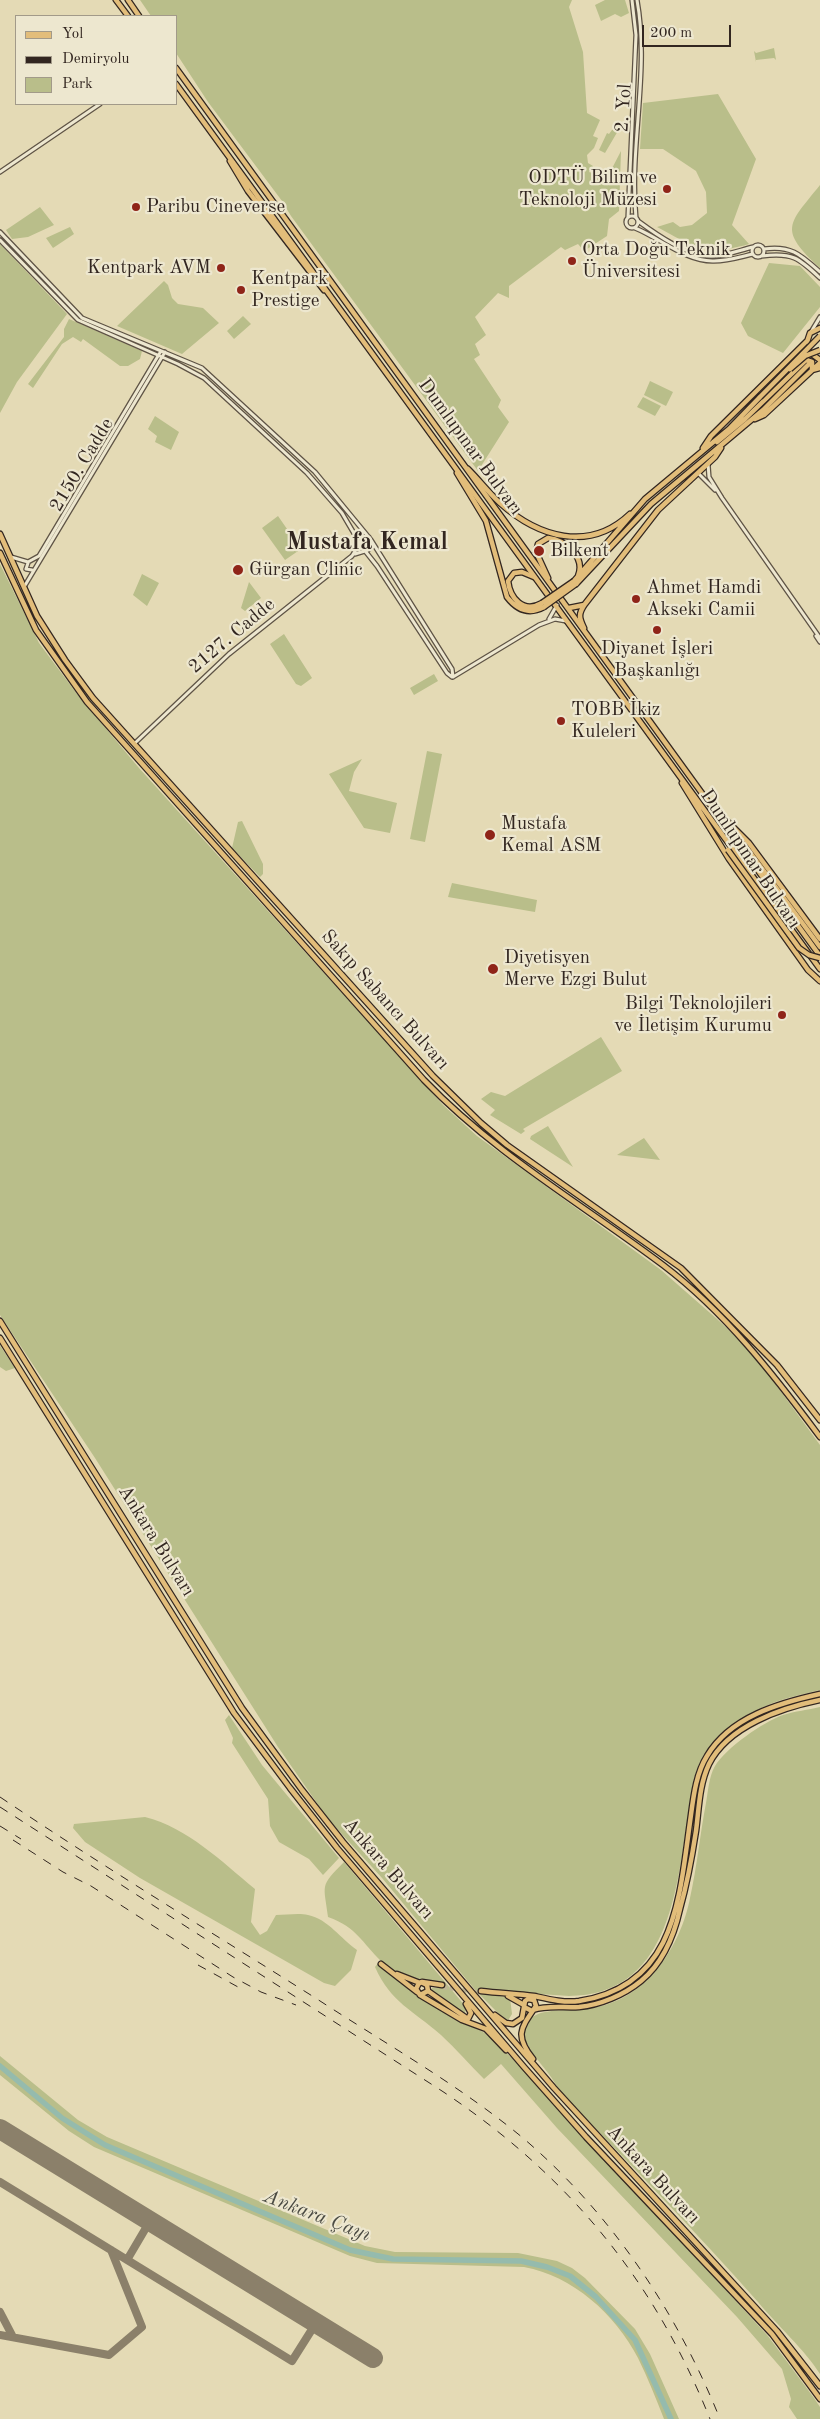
<!DOCTYPE html>
<html>
<head>
<meta charset="utf-8">
<style>
	body { margin:0 }
	#map { position:relative; width:820px; height:2419px; overflow:hidden; background:#e4dab5; font-family:"Old Standard TT",serif }
	canvas { display:block }
	.legend { position:absolute; left:15px; top:15px; width:162px; height:90px; box-sizing:border-box; background:#ede7cf; border:1px solid #a29a89; margin:0; padding:6px 9px; list-style:none; font-size:15px; color:#322620 }
	.legend li { display:flex; align-items:center; gap:10px; height:25px }
	.legend b { width:25px; border:1px solid #a29a89 }
	.scale { position:absolute; left:642px; top:25px; width:89px; height:22px; box-sizing:border-box; border:2px solid #322620; border-top:0; padding-left:6px; font-size:15px; line-height:18px; white-space:nowrap; color:#322620; -webkit-text-stroke:4px #ede7cf; paint-order:stroke }
</style>
</head>
<body>
<div id="map">
<canvas width="820" height="2419"></canvas>
<ul class="legend">
<li><b style="height:6px;background:#e2bd7a"></b>Yol</li>
<li><b style="height:6px;background:#322620"></b>Demiryolu</li>
<li><b style="height:14px;background:#b9be8a"></b>Park</li>
</ul>
<div class="scale">200 m</div>
</div>
<script>
const c = document.querySelector('canvas').getContext('2d');
c.lineJoin = 'round';
function fill(path, color) { c.fillStyle = color; c.fill(path, 'evenodd'); }
function stroke(path, color, width, dash) { c.strokeStyle = color; c.lineWidth = width; c.lineCap = dash ? 'butt' : 'round'; c.setLineDash(dash || []); c.stroke(path); }
function drawText(font, color, halo, rows, align = 'center') {
  c.font = font + ' "Old Standard TT",serif'; c.lineWidth = 4.5; c.setLineDash([]); c.textBaseline = 'middle'; c.strokeStyle = halo; c.fillStyle = color; for (const [text, x, y, turn = 0] of rows) {
    c.save(); c.translate(x, y); c.rotate((+turn || 0) * Math.PI / 180); c.textAlign = isNaN(turn) ? turn : align; if (halo) c.strokeText(text, 0, 0); c.fillText(text, 0, 0); c.restore();
  }
}
const green = new Path2D(`
	M140,0H572L569,7L583,52L587,113L600,120L593,136L598,138L594,148L587,155L588,163L593,166L589,172L607,178L621,151L619,211L609,219L607,236L584,251L578,244L565,250L561,247L509,286V298L498,293L475,317L486,335L475,344L480,355L474,359L501,400L498,407L509,422L478,471L291,216L282,201L208,102L176,53V16H151Z
	M605,0H625L629,13L621,17L615,14L601,21L595,5Z
	M774,48L776,60L774,58L756,60V62L754,51L756,53Z
	M718,94L756,159L732,225L749,244C705,257 695,247 657,227L673,222L680,227L692,225L707,213L706,192L696,171L663,149H640L643,103Z
	M622,124L605,153L599,150L607,133L609,134L612,130Z
	M820,185V268C778,229 788,225 820,185Z
	M40,207L54,225L28,237L12,239L6,230Z
	M70,227L74,234L53,248L46,238Z
	M0,244L67,314L17,382L0,413Z
	M769,263L800,266L820,287V307L783,353L748,336L741,323Z
	M164,281L168,285L172,298L178,304L203,308L219,323L182,354L117,326Z
	M243,316L251,324L234,339L227,331Z
	M69,319L142,351L140,359L128,366H120L83,339L81,342L73,337L62,344L33,388L28,384L64,337V329Z
	M650,381L673,392L666,406L644,395Z
	M643,397L661,406L655,416L637,407Z
	M155,416L179,432L171,450L155,442L157,436L148,429Z
	M278,516L301,549L285,560L262,528Z
	M0,564L39,643L77,694L139,768L443,1105L477,1136L661,1270L717,1319L752,1352L820,1445V1690C779,1700 761,1703 728,1731C719,1738 710,1746 704,1755C692,1774 691,1796 688,1817C676,1893 668,1995 569,1996L480,1990L482,1993L510,1998L512,2014L507,2022L476,1991L382,1878L328,1819L278,1747L95,1458L0,1315Z
	M142,574L159,583L147,606L133,595Z
	M249,582L261,598L245,611L241,608Z
	M284,634L312,678L301,686L296,684L270,644Z
	M434,674L438,681L414,695L410,688Z
	M427,751L442,754L425,842L410,839Z
	M362,759L354,772L349,791L397,803L390,833L364,828L329,774Z
	M242,821L263,864V874L260,877L232,848L238,822Z
	M452,883L537,900L535,912L448,897Z
	M601,1037L622,1071L523,1129L525,1131L521,1134L490,1115L495,1110L481,1099L491,1092L505,1096Z
	M548,1126L573,1167L530,1139L531,1136Z
	M644,1138L660,1160L617,1155Z
	M0,1345L1,1347L15,1368L6,1371L0,1367Z
	M820,1707V2374C806,2351 776,2324 758,2302C696,2232 630,2164 565,2097C559,2090 556,2085 551,2077C541,2061 505,2031 536,2015C546,2009 582,2010 597,2007C648,1997 681,1945 690,1898C697,1867 700,1834 706,1803C708,1792 709,1776 715,1766C726,1748 763,1722 783,1715C795,1711 808,1710 820,1707Z
	M229,1715L262,1765L339,1858L323,1875L309,1859L279,1842L270,1826L268,1799L232,1743L233,1738L225,1720Z
	M145,1817C188,1828 221,1861 255,1889L251,1922L260,1935L267,1931L276,1915C286,1915 299,1913 308,1915C328,1919 341,1939 357,1950L351,1970L335,1986L324,1983L140,1878L85,1842L73,1828L74,1824Z
	M344,1862L466,2007L465,2014L431,1991L432,1988H444L441,1982C420,1980 398,1977 382,1962C361,1942 358,1928 328,1917C324,1884 319,1887 344,1862Z
	M378,1963L413,1993L443,2012L485,2033L514,2060L768,2336L814,2398L820,2407V2419H797L789,2407L791,2399L782,2369L737,2317L557,2128L501,2064L484,2079C470,2065 456,2049 441,2035C413,2010 391,2003 375,1967Z
	M0,2056L78,2120L107,2137L365,2246L395,2252L518,2253L557,2261L572,2268L585,2278L635,2329L650,2354L679,2419H664C656,2399 648,2378 638,2358C615,2314 573,2276 524,2267L377,2263L350,2256L94,2147L69,2131L0,2075Z`);
const river = new Path2D(`
	M0,2066L62,2118L105,2145L350,2250L393,2259L521,2261L547,2267L570,2276L596,2297L635,2340L671,2419`);
const taxiway = new Path2D(`
	M0,2182L292,2361L316,2323
	M127,2260L150,2221
	M0,2312L13,2337
	M0,2335L109,2355L142,2327L111,2250`);
const runway = new Path2D(`
	M0,2129L373,2358`);
const primaryTunnel = new Path2D(`
	M809,364L820,354
	M443,1987L482,1993`);
const tertiary = new Path2D(`
	M0,172L100,104
	M626 222a6 6 0 1 1 12 0a6 6 0 1 1-12 0Z
	M628,217L636,35L632,0
	M636,218C629,145 650,72 637,0
	M638,221C657,235 687,256 711,256C726,256 740,250 753,247
	M635,228C660,238 686,262 714,261C728,261 740,257 753,254
	M0,232L82,318L202,368L315,472L371,540L452,669L453,677
	M0,240L78,320L178,364L204,378L307,473L342,513L362,547L377,566L447,673L452,677
	M752 251a6 6 0 1 1 12 0a6 6 0 1 1-12 0Z
	M764,249C791,245 801,255 820,272
	M762,256C792,252 799,258 820,278
	M811,332L820,317
	M708,464L709,477L722,498L820,638
	M698,473L715,490
	M355,554L368,550L373,545
	M11,557L28,562L39,556L161,351
	M28,563L26,569L32,570
	M24,587L165,352
	M549,619L557,605
	M816,636L820,642
	M453,677L539,625L555,619L566,621
	M135,743L229,654L352,556L362,540L369,537`);
const primary = new Path2D(`
	M807,342L810,333L820,328
	M809,352L820,360
	M806,360L812,362V370L820,368
	M755,419L764,415L820,363
	M717,442L745,419L806,360L808,354
	M703,448L711,436L807,341
	M468,469C479,480 488,492 500,503C538,537 589,553 630,514
	M457,473L486,521L507,597C517,610 529,615 544,607
	M0,534L37,616L65,660L93,698L433,1076L481,1123L507,1145L681,1268L777,1365L820,1420
	M0,553L36,630L87,702L424,1080C495,1154 582,1204 663,1265C725,1312 774,1375 820,1437
	M534,577L522,572L514,573L508,581C510,598 523,614 542,603
	M548,578L536,552L538,544L548,538C565,540 586,557 578,576
	M574,581L645,499L729,429L760,397
	M576,584L651,504L763,410L808,365
	M569,608L584,605
	M584,628C579,618 578,614 585,604L658,510L715,457L721,448
	M0,1321L242,1708L302,1790L343,1842L554,2088L777,2331L820,2386
	M0,1338L234,1713L290,1788L337,1848L524,2067L586,2137L772,2334L820,2399
	M381,1964L417,1992
	M397,1974L420,1983
	M423,1983L427,1985L428,1991L420,1995L416,1989L419,1983L422,1982L442,1985
	M428,1991L468,2019L471,2013L466,2004
	M481,1991C498,1993 516,1994 534,1996C548,1999 564,2003 579,2001C675,1986 679,1901 690,1822C693,1801 695,1775 707,1756C730,1717 779,1703 820,1694
	M420,1995L462,2020L486,2029L506,2050
	M508,1996L524,2005
	M533,2010C547,2005 564,2008 579,2007C600,2005 624,1995 641,1981C663,1963 674,1936 680,1909C687,1884 692,1857 696,1831C699,1809 699,1785 709,1764C728,1726 781,1708 820,1700
	M532,2011L524,2007L525,2001L528,1999L534,2000L536,2006C521,2028 514,2035 533,2059
	M495,2015L506,2023L513,2024L522,2018L524,2007`);
const trunk = new Path2D(`
	M116,0L128,16
	M128,0L139,16
	M176,68L820,956
	M176,84L820,969
	M230,161L248,191L324,290
	M682,783L729,859L808,970L820,981
	M724,818L749,843L820,939
	M744,847L749,851L820,947`);
const rail = new Path2D(`
	M0,1797C104,1867 211,1932 317,1999C386,2044 459,2085 523,2138C611,2213 677,2312 720,2419
	M0,1807L442,2091C567,2174 654,2279 710,2419
	M0,1826L21,1839
	M13,1840L63,1872L91,1886L233,1977L261,1992L296,2005
	M198,1965L238,1987`);
const primaryBridge = new Path2D(`
	M790,369L805,356L820,350
	M760,397L820,336
	M542,603L574,581
	M544,607L576,584`);
const trunkBridge = new Path2D(`
	M728,850L799,948L809,955L820,958`);
const markers = [
	[667,189,5,"#8f2418"],
	[136,207,5,"#8f2418"],
	[572,261,5,"#8f2418"],
	[221,268,5,"#8f2418"],
	[241,290,5,"#8f2418"],
	[539,551,6,"#8f2418"],
	[238,570,6,"#8f2418"],
	[636,599,5,"#8f2418"],
	[657,630,5,"#8f2418"],
	[561,721,5,"#8f2418"],
	[490,835,6,"#8f2418"],
	[493,969,6,"#8f2418"],
	[782,1015,5,"#8f2418"]
];
const streetNames = [
	["2. Yol",624,108,-86],
	["Dumlupınar Bulvarı",470,447,54],
	["2150. Cadde",82,465,-59],
	["2127. Cadde",232,636,-40],
	["Dumlupınar Bulvarı",750,859,56],
	["Sakıp Sabancı Bulvarı",385,1000,48],
	["Ankara Bulvarı",156,1541,58],
	["Ankara Bulvarı",388,1869,49],
	["Ankara Bulvarı",653,2175,47]
];
const poiNames = [
	["ODTÜ Bilim ve",657,178,"right"],
	["Teknoloji Müzesi",657,200,"right"],
	["Paribu Cineverse",146,207],
	["Orta Doğu Teknik",582,250],
	["Üniversitesi",582,272],
	["Kentpark AVM",211,268,"right"],
	["Kentpark",251,279],
	["Prestige",251,301],
	["Bilkent",550,551],
	["Gürgan Clinic",249,570],
	["Ahmet Hamdi",646,588],
	["Akseki Camii",646,610],
	["Diyanet İşleri",657,649,"center"],
	["Başkanlığı",657,671,"center"],
	["TOBB İkiz",571,710],
	["Kuleleri",571,732],
	["Mustafa",501,824],
	["Kemal ASM",501,846],
	["Diyetisyen",504,958],
	["Merve Ezgi Bulut",504,980],
	["Bilgi Teknolojileri",772,1004,"right"],
	["ve İletişim Kurumu",772,1026,"right"]
];
const waterNames = [
	["Ankara Çayı",317,2216,21]
];
const districtNames = [
	["Mustafa Kemal",367,543]
];
fill(green, '#b9be8a');
stroke(river, '#95bbad', 5.5);
stroke(taxiway, '#8b806a', 8);
stroke(runway, '#8b806a', 20);
stroke(primaryTunnel, '#c0b697', 4.5, [4.5, 2]);
stroke(tertiary, '#5e5345', 5.5);
stroke(primary, '#322620', 7);
stroke(trunk, '#322620', 7);
stroke(tertiary, '#ede7cf', 3);
stroke(primary, '#e2bd7a', 4.5);
stroke(trunk, '#e2bd7a', 4.5);
stroke(rail, '#322620', 1, [9, 9]);
stroke(primaryBridge, '#322620', 7, []);
stroke(trunkBridge, '#322620', 7, []);
stroke(primaryBridge, '#e2bd7a', 4.5);
stroke(trunkBridge, '#e2bd7a', 4.5);
for (const [x, y, r, color] of markers) { const dot = new Path2D(); dot.arc(x, y, r, 0, 2 * Math.PI); c.fillStyle = color; c.fill(dot); stroke(dot, '#ede7cf', 2); }
drawText('19px', '#322620', '#ede7cf', streetNames);
drawText('19px', '#322620', '#ede7cf', poiNames, 'left');
drawText('italic 20px', '#4b4b43', '#ede7cf', waterNames);
drawText('bold 24px', '#322620', '#ede7cf', districtNames);
</script>
</body>
</html>
